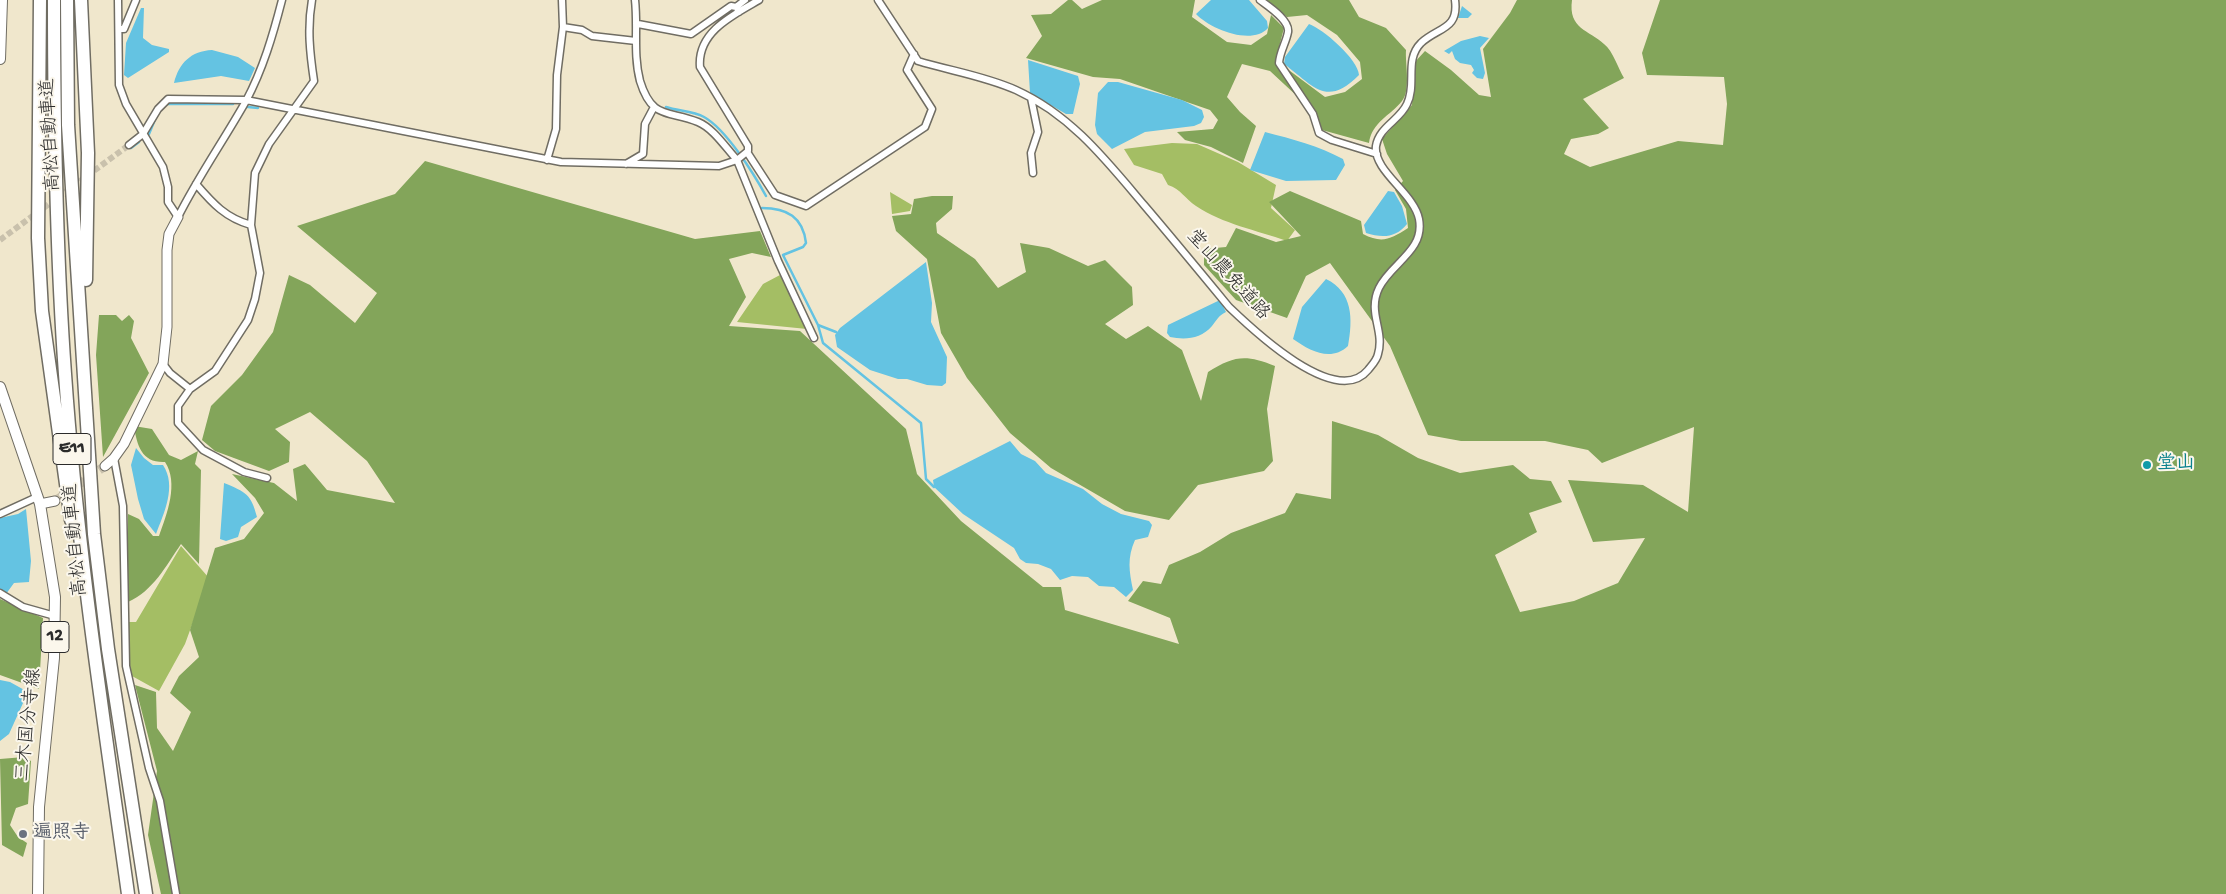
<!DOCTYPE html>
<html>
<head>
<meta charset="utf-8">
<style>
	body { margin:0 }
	canvas { display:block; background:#f0e7cc }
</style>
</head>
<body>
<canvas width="2226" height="894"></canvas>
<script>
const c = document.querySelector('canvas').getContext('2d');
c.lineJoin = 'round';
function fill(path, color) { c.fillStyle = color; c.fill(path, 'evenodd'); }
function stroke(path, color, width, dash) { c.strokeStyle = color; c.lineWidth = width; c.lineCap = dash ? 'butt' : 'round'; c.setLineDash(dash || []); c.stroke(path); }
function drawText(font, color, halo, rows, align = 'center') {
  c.font = font + ' "Gochi Hand","Klee One",sans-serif'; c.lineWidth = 4; c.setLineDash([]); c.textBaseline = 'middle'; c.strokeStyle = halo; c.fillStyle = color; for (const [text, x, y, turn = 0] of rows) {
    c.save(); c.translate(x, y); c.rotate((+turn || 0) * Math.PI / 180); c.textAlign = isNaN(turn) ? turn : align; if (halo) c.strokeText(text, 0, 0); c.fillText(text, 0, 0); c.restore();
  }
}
const green = new Path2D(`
	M1172,143L1197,144L1238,162L1276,185L1271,208L1295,230L1287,241C1256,230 1223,224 1196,206C1185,199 1181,189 1168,185L1162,174L1134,165L1124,149Z
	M890,192L912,205L910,211L892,214Z
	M780,275L807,329L737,322L763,284Z
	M181,546L209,578L185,644L159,691L132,676L127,651L128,622H136Z`);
const forest = new Path2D(`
	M1068,0H1072L1082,9L1102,0H1195L1192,17L1227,42L1251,45L1267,34L1271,15L1284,28L1276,59L1299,98L1270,71L1242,64L1227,97L1240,112L1256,126L1243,163L1211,147L1185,140L1177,132L1213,129L1218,120L1210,110L1120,79L1093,77L1026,58L1042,36L1031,15L1051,14Z
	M1266,0H1349L1359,17L1386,28L1406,50C1405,64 1411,90 1402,101C1390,116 1372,122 1369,143L1322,130L1314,110L1286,68L1325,97L1345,92L1362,79L1360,62L1337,35L1307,15L1287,17Z
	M1517,0H1572C1568,29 1589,30 1604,44C1613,51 1618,68 1624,78L1583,99L1609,128L1598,134L1571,139L1564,154L1590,167L1678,141L1723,145L1727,104L1724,77L1647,75L1642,53L1660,0H2226V894H161L148,835L157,771L135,685L156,692L157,728L173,751L191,712L170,693L179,676L199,657L190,630L215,548L244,539L264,513L255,498L232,474L274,483L297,501L293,469L305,464L327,490L395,503L367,461L310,412L275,429L290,442L289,462L269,471L215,451L202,440L211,406L242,375L273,332L289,275L310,285L355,323L377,293L297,226L395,194L425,161L695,239L760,231L771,257L752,253L729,259L746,297L729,326L800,331L906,429L917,474L961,521L1043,587H1061L1065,610L1179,644L1170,618L1128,601L1143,581L1161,584L1169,565L1200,552L1231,533L1285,513L1296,493L1331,499L1332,421L1378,435L1418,458L1460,473L1513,465L1530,479L1551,481L1562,502L1529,513L1537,532L1495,555L1520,612L1574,601L1618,583L1645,538L1593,542L1568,480L1643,485L1688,512L1694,427L1602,463L1588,450L1545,441H1461L1428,435L1390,346L1330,263L1306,276L1287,318L1236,300L1204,265V249L1226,247L1236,228L1276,242L1301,236L1269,202L1290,191L1361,221L1363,234C1382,244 1391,239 1408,228L1406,209L1395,190L1403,181L1387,154L1382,139L1412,105L1414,63L1425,51L1451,70L1479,95L1491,97L1483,49L1510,13Z
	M932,196H953L952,209L936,223L937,233L975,259L998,288L1026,272L1020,243L1049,248L1088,266L1105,260L1132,287L1133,305L1105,324L1126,339L1148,326L1182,350L1201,401L1208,372C1234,356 1245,354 1275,366L1267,409L1273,461L1264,471L1198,485L1169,520L1125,511L1051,468L1010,433L967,378L941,333L927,259L896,231L892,216L911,214L914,199Z
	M99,315H116L122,321L129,315L134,321L131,338L149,373L103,457L96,355Z
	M134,426L152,429L169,455L181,460L198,451L195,464L201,470L199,564L181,544C166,566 153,591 128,602V514L139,519L153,536H159C167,514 179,483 165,462C142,463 137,446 134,426Z
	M0,599L43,618L39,689L0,675Z
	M24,757L31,761L28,804L16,808L10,825L18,837L27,843L23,857L2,845L0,759Z`);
const water = new Path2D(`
	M1211,0H1249L1267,21L1268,28C1252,46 1210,29 1196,14Z
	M1462,6L1472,14L1468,18H1458Z
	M141,8H144L143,38L152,45L169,49V52L128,78L124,75L126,43Z
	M1309,24C1323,29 1358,59 1359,75C1326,108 1314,86 1284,64L1285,57Z
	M1480,36L1489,38L1480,48L1485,73L1483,79L1477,78L1472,73L1474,70L1471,65L1460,63L1455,59L1452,51L1449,54L1444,51L1461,41Z
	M212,50L238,57L255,68L249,81L221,76L174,83C179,63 191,51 212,50Z
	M1028,60L1078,76L1080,84L1073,114H1066L1030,93Z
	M1108,82H1118L1182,100L1202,110L1204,117L1201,123L1194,126L1145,132L1112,149L1097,134L1095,125L1098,93Z
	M1265,132C1292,139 1319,146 1343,159L1345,165L1336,180L1286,181L1250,170Z
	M1388,191L1394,192L1402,206L1407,224C1396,238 1382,238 1366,233L1364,225Z
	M926,262L932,303L931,322L947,357L946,383L942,386L927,385L907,379H898L870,370L837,347L835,335L840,328Z
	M1326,279C1353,292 1353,319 1348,346C1331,362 1310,351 1293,339L1302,307Z
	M1220,300L1226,312C1218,316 1217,320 1212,326C1201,339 1185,340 1170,337L1167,333L1168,325Z
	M1010,441L1021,454L1035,461L1046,473L1083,489L1102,504L1121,514L1149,521L1152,525L1148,537L1135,540C1127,558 1129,571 1133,590L1126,597L1114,587L1099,586L1088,577L1072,576L1060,580L1051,569L1038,564L1026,563L1020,559L1014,548L963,514L934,487L933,480Z
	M136,448L144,458L153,465H163C177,486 164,513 156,534L144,519L138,499L131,465Z
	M224,483C246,492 251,494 257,517L241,527L238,537L226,541L220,539Z
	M26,509L31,561L29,582L14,583L6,594L0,591V518L18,514Z
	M0,680L10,682L28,692L9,734L0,741Z`);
const stream = new Path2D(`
	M167,104H233
	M248,107L258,108
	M666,107C678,111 693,111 704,117C726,129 754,174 766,196
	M149,134L156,117
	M131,148L139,142
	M762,208C787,208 803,217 806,243L803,247L783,255L818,325L823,343L921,423L926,479L934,487
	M818,325L836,332`);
const streetTunnel = new Path2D(`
	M0,240L129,145`);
const secondaryTunnel = new Path2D(`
	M55,501L105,466`);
const street = new Path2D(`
	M118,0L119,85L126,104L163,167L168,187V202L178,217
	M759,0C733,15 697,32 700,67L748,146V151L737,160L778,261L814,338
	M878,0L918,61C951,71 985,76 1016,90C1071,115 1106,160 1144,205C1173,239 1201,273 1229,307C1253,330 1336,409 1368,370C1372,365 1377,360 1378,354C1385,330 1367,313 1379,288C1391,263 1425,251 1419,219C1414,193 1373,171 1376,146C1379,127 1400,120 1407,104C1417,84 1404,60 1421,43C1438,27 1459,30 1455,0
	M1260,0C1268,6 1290,20 1288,32C1286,43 1280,51 1279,63L1313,114L1319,133L1332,140L1377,154
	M736,7L745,0
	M638,24L691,34L731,6L736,7L739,12
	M563,27L582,30L592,36L636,41
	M119,29H124L136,0
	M1031,98L1038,132L1031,153L1033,173
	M129,145L143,134L158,109L168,99L246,100L561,162L719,166L737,160C726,148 713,128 698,122C668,110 652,120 640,81C633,54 638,27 635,0
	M747,152L775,195L806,206L925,127L932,109L907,70L914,54
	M547,160L556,129L557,75L563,27L562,0
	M626,164L643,154L645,124L654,107
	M196,184C213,204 226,218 251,225
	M178,217C198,177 224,140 246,101C263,69 273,35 282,0
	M163,364L170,373L190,389
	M114,458L123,506L126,666L149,768L160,801L176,894
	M267,478L244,472L203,450L178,423V406L190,389L215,371L248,320L255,299L260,273L251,225L255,173L269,144L314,81C310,54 307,28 312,0
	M0,514L37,497
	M0,593L23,607L55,616`);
const secondary = new Path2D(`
	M105,466L114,458L124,444L163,364L167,327V250L169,234L178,217
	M40,504L55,501`);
const primary = new Path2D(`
	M0,59L2,0
	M0,387L40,504L55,597L54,658L39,807L38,894`);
const highway = new Path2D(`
	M40,0L38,238L42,311L71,520
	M54,0C54,125 56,250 65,374C77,548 104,721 128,894
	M67,0L68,125L94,534L108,649L146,894
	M81,0L88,153L86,280`);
const markers = [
	[2147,465,5,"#0f9aa8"],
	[23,834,5,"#6b7280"]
];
const shields = [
	[72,449,38],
	[55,637,28]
];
const shieldNames = [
	["E11",72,449],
	["12",55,637]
];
const streetNames = [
	["高松自動車道",52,135,-93],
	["堂山農免道路",1227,276,48],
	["高松自動車道",77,540,-95],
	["三木国分寺線",30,725,-84]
];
const cultureNames = [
	["堂山",2157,465]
];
const worshipNames = [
	["遍照寺",33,834]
];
fill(green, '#a4be64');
fill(forest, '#83a55a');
fill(water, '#64c3e2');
stroke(stream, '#64c3e2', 2.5);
stroke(streetTunnel, '#c9c1ac', 6, [6, 3]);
stroke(secondaryTunnel, '#c9c1ac', 9, [9, 4.5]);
stroke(street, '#706d63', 9);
stroke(secondary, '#706d63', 11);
stroke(primary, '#706d63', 12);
stroke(highway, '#706d63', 15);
stroke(street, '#fff', 6);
stroke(secondary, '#fff', 9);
stroke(primary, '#fff', 10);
stroke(highway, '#fff', 12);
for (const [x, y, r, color] of markers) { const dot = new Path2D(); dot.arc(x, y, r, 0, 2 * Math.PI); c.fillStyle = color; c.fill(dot); stroke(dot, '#fbf7ec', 2); }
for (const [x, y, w] of shields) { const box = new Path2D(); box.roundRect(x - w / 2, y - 15.5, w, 31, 4); c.fillStyle = '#fbf7ec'; c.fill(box); stroke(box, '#2b2b2b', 1); }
drawText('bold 18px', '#2b2b2b', null, shieldNames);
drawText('19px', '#2b2b2b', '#fbf7ec', streetNames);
drawText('bold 19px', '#0d838f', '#fbf7ec', cultureNames, 'left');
drawText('bold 19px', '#5b616d', '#fbf7ec', worshipNames, 'left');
</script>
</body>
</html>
